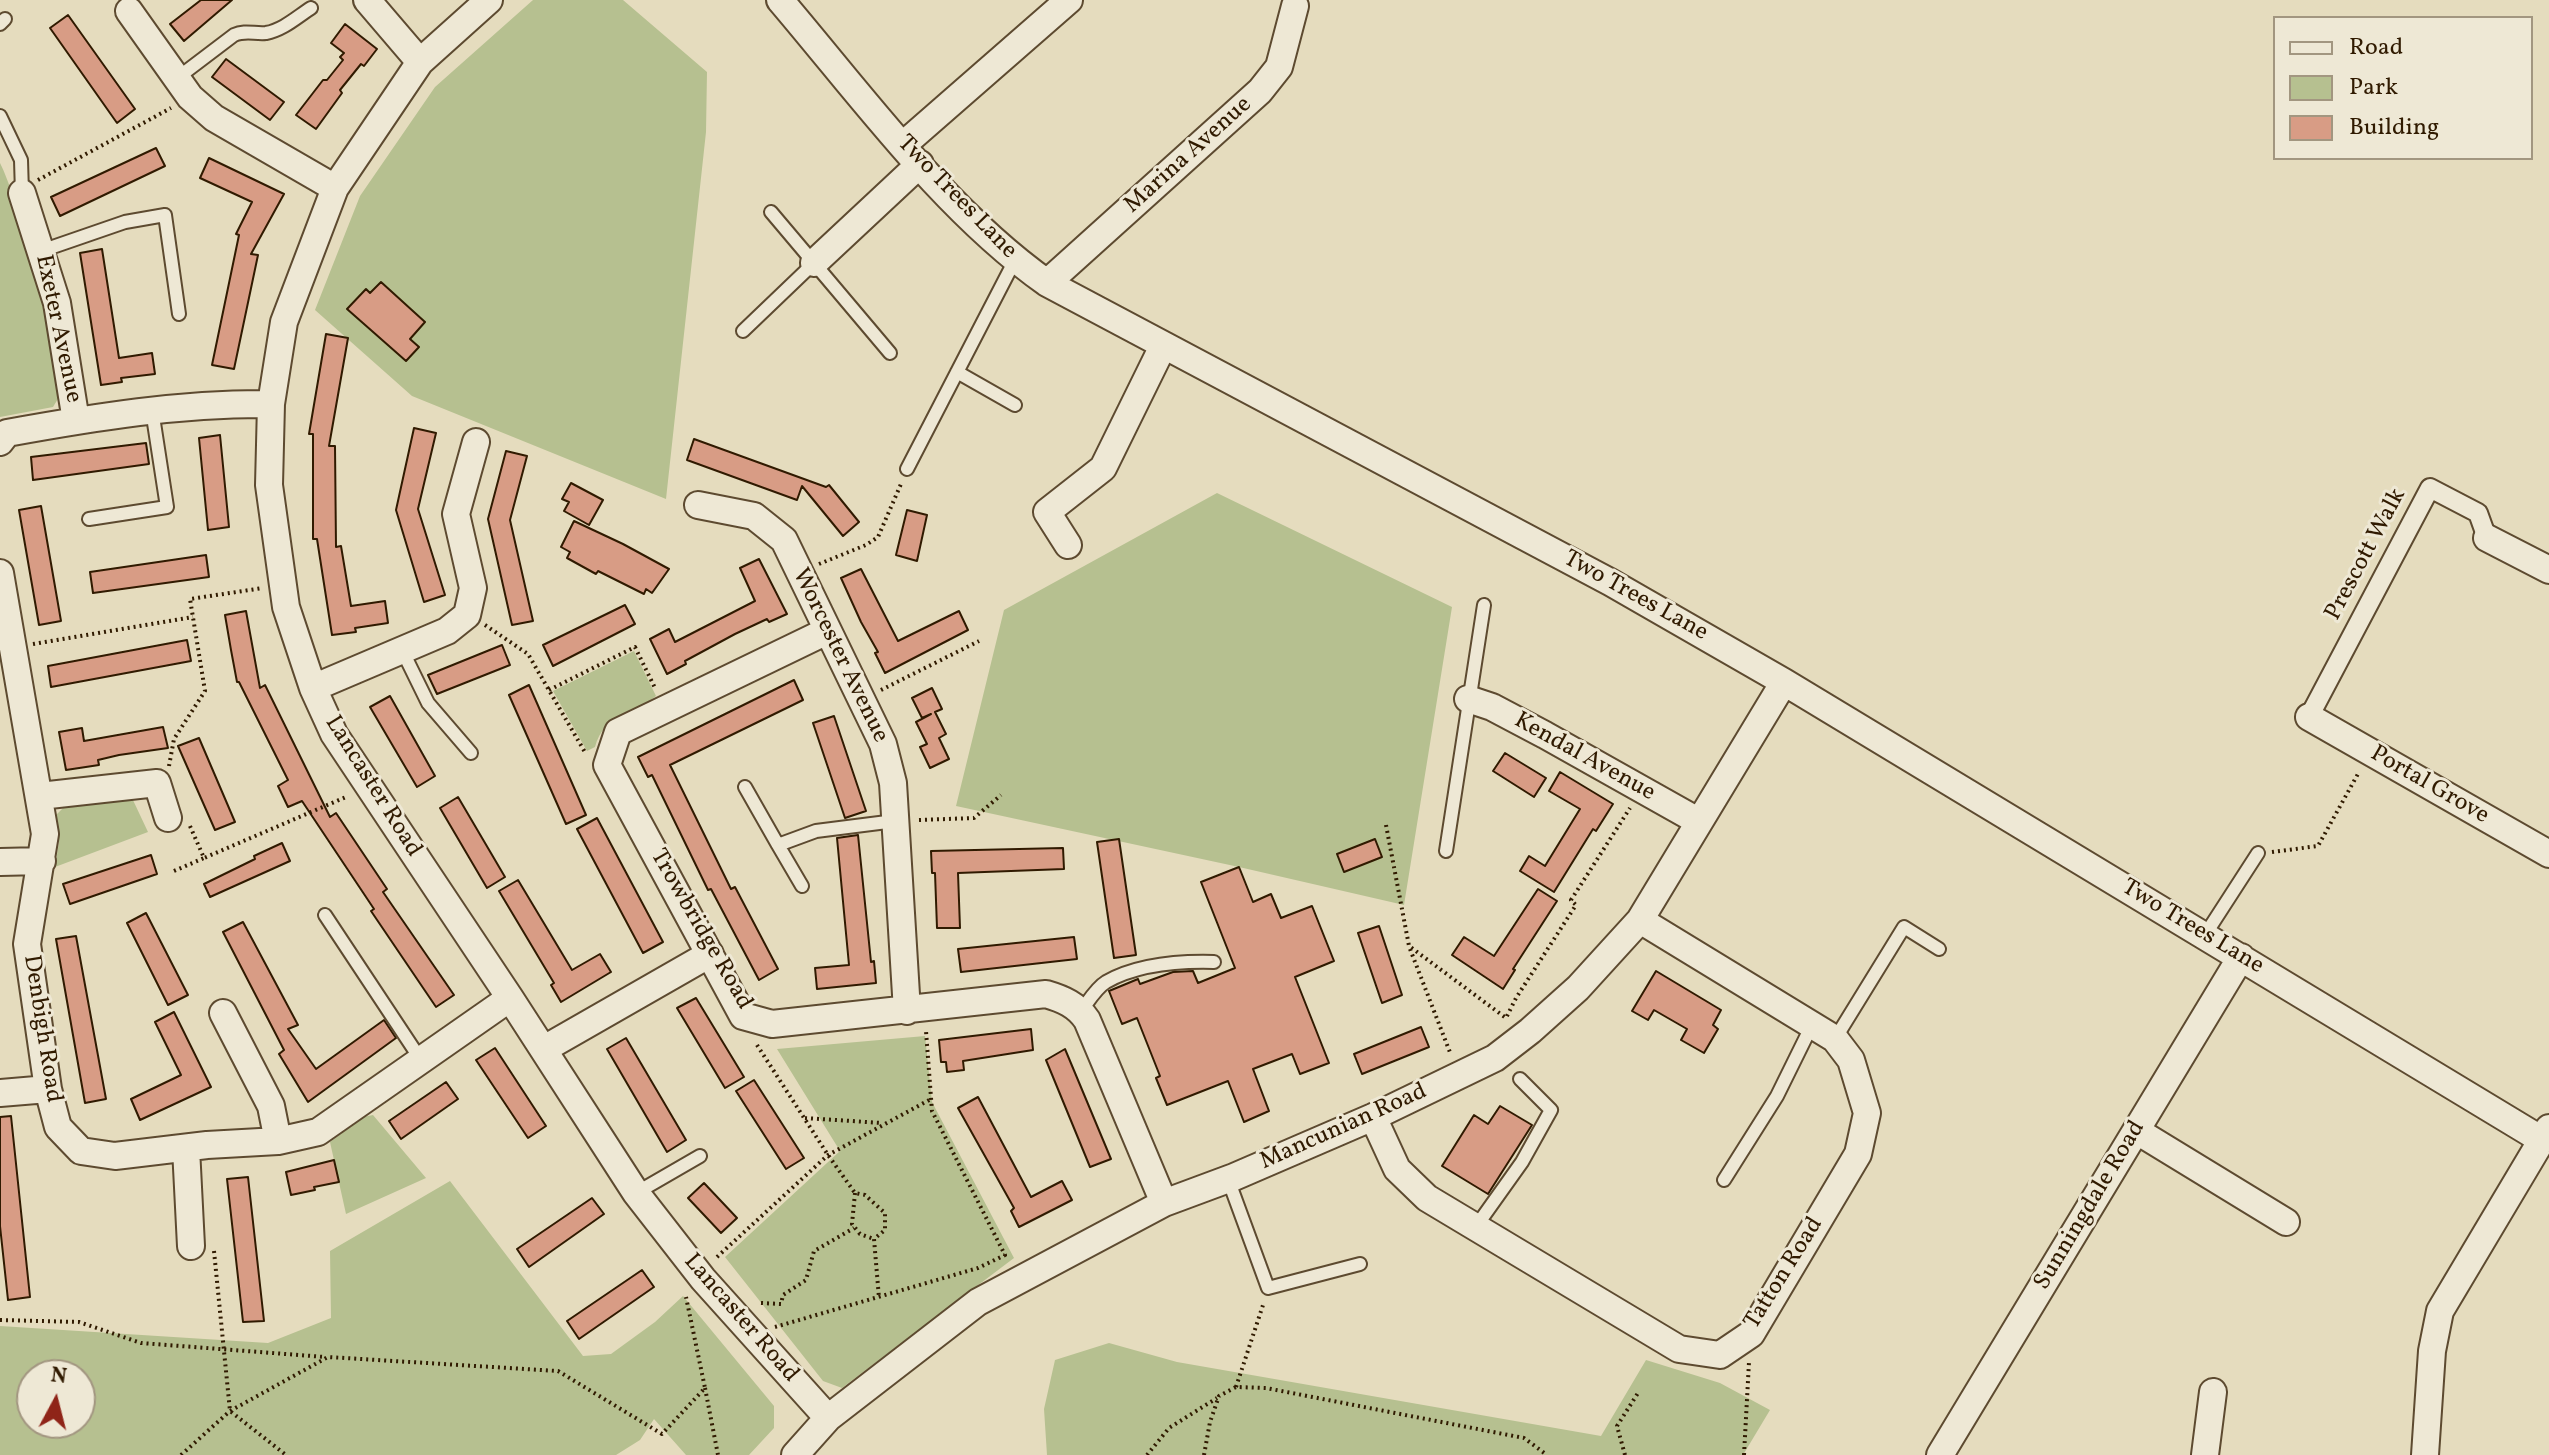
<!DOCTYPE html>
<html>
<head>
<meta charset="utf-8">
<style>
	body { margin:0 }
	#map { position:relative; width:2549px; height:1455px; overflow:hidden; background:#e5dcbe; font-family:Vollkorn,serif }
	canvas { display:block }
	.legend { position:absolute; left:2273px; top:16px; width:260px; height:144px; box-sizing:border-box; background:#eee8d5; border:2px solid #a29680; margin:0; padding:10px 14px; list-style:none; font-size:24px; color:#301a00 }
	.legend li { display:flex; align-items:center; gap:16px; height:40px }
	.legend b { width:40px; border:2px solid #a29680 }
	.north { position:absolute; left:16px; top:1359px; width:80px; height:80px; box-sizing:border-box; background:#eee8d5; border:2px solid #a29680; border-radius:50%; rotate:7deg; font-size:22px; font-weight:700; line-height:32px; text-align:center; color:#301a00 }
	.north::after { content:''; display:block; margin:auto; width:28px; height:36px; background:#8f2418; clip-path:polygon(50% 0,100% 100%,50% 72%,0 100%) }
</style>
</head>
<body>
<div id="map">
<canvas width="2549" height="1455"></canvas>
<ul class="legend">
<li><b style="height:10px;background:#eee8d5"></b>Road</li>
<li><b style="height:22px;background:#b6c090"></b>Park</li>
<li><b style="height:22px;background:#d89c85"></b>Building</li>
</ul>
<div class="north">N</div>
</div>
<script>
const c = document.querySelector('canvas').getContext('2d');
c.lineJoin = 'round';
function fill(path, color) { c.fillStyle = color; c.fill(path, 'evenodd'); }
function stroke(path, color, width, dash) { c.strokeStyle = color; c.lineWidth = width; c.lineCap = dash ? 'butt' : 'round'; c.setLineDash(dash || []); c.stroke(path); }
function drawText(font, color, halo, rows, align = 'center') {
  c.font = font + ' Vollkorn,serif'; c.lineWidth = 6; c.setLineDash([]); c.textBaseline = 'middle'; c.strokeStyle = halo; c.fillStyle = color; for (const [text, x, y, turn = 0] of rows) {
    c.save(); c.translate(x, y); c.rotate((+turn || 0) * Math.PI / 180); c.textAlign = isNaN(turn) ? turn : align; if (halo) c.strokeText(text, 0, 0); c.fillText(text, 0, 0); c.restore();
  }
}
const green = new Path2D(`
	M533,0H623L707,72L706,132L666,499L412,396L315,310L360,196L435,87Z
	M0,163C17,195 66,364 59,396C58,400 55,403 53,407L0,417Z
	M1217,493L1452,607L1404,905L1239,867L956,806L1004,610Z
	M634,651L656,696C633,714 604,714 595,747L587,751L553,691Z
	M132,798L148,832L55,867L59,842L56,815L66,805Z
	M925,1036L932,1102L1014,1258L842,1388L823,1381L725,1257L840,1151L777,1049Z
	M373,1115L426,1178L346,1214L330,1142L363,1117Z
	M450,1181L583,1356L611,1354L655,1322L683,1296L774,1406V1428L749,1455H686L654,1419L640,1440L616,1455H0V1326L268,1343L331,1318L330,1251ZM32,1375H80V1423H32Z
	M1109,1343L1177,1362L1601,1436L1646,1360L1720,1383L1770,1410L1743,1455H1047L1044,1409L1055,1360Z`);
const building = new Path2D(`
	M201,0H232L184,41L170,24Z
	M68,15L135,109L117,123L50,28Z
	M345,24L377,49L364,66L361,64L340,90L342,93L316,129L296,115L323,80H327L343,60L340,57L344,53L331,43Z
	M226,59L284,102L270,120L212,77Z
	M156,148L165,166L60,216L51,197Z
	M209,158L284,194L251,254L258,255L234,369L212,365L239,235L236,234L252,202L200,178Z
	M102,249L119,358L152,353L155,374L121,378L122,382L101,385L80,253Z
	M381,282L425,322L410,339L419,347L406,361L347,309L366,289L370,293Z
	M326,334L348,338L329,446H335L336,547L341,546L351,606L385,601L388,623L355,628L356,632L332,635L317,539H313V434H309Z
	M414,428L436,433L418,509L445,595L424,602L396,510Z
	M220,435L229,527L208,530L199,438Z
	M694,439L826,487L829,485L859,522L843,536L802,486L797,500L687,460Z
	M146,443L149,464L33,480L31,457Z
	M506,451L527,456L510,520L533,621L512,625L488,519Z
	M571,483L603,500L589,525L564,511L569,502L562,499Z
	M41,506L61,621L39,625L19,510Z
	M907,510L927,515L917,561L896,555Z
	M574,521L623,544L669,569L652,593L646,589L644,594L598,571L596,574L567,558L570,552L561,547Z
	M206,555L209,577L93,593L90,572Z
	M759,559L787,614L769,622L767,619L735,634L685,661L686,664L667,674L650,639L669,629L675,642L755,601L740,568Z
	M861,569L898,641L959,611L968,630L885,673L875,653L878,652L861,622L841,578Z
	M625,605L635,624L553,666L543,645Z
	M246,611L260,688L265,685L330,817L336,813L387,889L383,892L454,995L436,1007L371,911L374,909L302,801L288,807L278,786L288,780L239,682H237L231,650L225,615Z
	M187,640L191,661L51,687L48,666Z
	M502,645L510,665L437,694L428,675Z
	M794,680L803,700L670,765L731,889L735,887L778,969L759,980L711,889L708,890L652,775L648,777L638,757Z
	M529,685L586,815L566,824L509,695Z
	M932,688L942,709L935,712L946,734L939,738L949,759L930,768L920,747L927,744L916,722L931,714L922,718L912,698Z
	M390,696L435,776L417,787L370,707Z
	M834,716L866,811L845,818L813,723Z
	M163,727L168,748L119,755L98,760L99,765L66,770L59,732L82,728L84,741Z
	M199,738L235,822L215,830L178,746Z
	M1505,753L1546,778L1534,797L1493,771Z
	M1560,772L1613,804L1596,831L1593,829L1554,892L1520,871L1529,856L1545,866L1580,809L1549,791Z
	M458,797L505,877L487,888L440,808Z
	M597,818L663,942L643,953L577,829Z
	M858,835L871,962L874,961L876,983L817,989L815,968L849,965L837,838Z
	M1119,839L1136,955L1114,958L1097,842Z
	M1375,839L1382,857L1344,872L1337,854Z
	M282,843L290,861L210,897L204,884L255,859L254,856Z
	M1063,848L1064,869L958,873L960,928H937L935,873H932L931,851Z
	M151,855L157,874L70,904L63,884Z
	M1239,867L1253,902L1271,894L1281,918L1312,906L1334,961L1295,977L1329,1063L1300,1074L1292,1054L1253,1069L1269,1111L1244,1122L1228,1081L1167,1105L1156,1078L1160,1076L1137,1018L1122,1024L1109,991L1138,979L1140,984L1173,972L1193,971L1198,983L1235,968L1201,882Z
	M518,880L572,970L600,954L611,972L561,1002L551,985L554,983L499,891Z
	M1538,889L1557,901L1513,969L1515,970L1503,989L1452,955L1464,937L1494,956Z
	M146,913L188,995L168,1005L127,923Z
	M243,922L298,1025L288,1029L316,1069L384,1020L396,1038L308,1102L279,1054L284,1050L223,932Z
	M1379,926L1402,995L1382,1003L1358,933Z
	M76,936L106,1099L85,1103L56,939Z
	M1074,937L1077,959L961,972L958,949Z
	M1656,971L1721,1010L1713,1025L1718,1029L1704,1053L1681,1040L1687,1029L1654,1010L1648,1020L1632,1011Z
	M696,998L744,1077L725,1088L677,1008Z
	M174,1012L211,1087L140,1120L131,1099L181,1075L155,1022Z
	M1421,1027L1429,1047L1362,1074L1354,1054Z
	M1031,1029L1033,1050L963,1061L964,1070L947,1072L946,1062H941L939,1040Z
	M626,1038L686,1140L667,1152L607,1049Z
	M495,1048L546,1126L528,1138L476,1060Z
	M1065,1049L1111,1159L1090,1167L1046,1060Z
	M754,1080L804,1158L786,1169L736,1091Z
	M446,1082L458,1099L401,1139L389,1121Z
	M978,1097L1031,1197L1062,1181L1072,1200L1019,1227L1011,1211L1014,1208L958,1108Z
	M1500,1106L1532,1125L1488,1194L1442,1166L1474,1115L1488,1124Z
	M11,1116L30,1297L8,1300L0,1226V1117Z
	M334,1160L339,1182L314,1187L315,1190L291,1195L286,1172Z
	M248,1177L264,1321L243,1322L227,1179Z
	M704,1183L737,1218L721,1233L688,1198Z
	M592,1198L604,1214L529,1267L517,1249Z
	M642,1270L654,1287L579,1339L567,1321Z`);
const path = new Path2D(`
	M38,180L171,108
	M819,564L866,545L878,537L901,484
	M485,625L528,654L586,754
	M33,644L193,617
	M549,690L635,647L655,688
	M881,690L979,641
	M169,766L174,739L205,691L190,599L263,588
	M919,820L974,818L1001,795
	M1386,825L1409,946L1506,1018L1516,998L1576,905L1571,900L1630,808
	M190,826L204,858L346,797
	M2272,852L2318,846L2359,772
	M174,871L204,858
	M1410,949L1451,1055
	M757,1045L828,1155L855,1193L865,1195L885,1213V1230L874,1239L879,1298
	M805,1118L882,1123
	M855,1193L852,1224L860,1234L874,1239
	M214,1251L230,1411L286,1455
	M717,1257L828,1155L931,1099
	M761,1303L781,1304L783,1295L806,1280L814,1251L854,1228
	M0,1320L79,1322L141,1343L325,1357
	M775,1327L978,1268L1005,1255L932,1111L926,1031
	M1236,1387L1264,1302
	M705,1388L718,1455
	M181,1455L230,1411L328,1357L558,1371L662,1434L705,1388L686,1297
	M1147,1455L1169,1428L1217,1398
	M1204,1455L1210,1422L1219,1396L1236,1387L1266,1388L1524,1438L1547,1455
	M1625,1455L1617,1426L1638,1393
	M1744,1455L1749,1362`);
const service = new Path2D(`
	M0,24L5,19
	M176,79L234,35C245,30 254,34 266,33C283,30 297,17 311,8
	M0,116L21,160L22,193
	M771,212L890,353
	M41,251L125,222L165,215L179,314
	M743,331L814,263
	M957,372L1015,405
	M907,469L1015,260
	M89,519L167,507L152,410
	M402,650L428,703L471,753
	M745,787L778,845L816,831L895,821
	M778,845L802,886
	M1446,851L1484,605
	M325,915L421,1060
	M2205,935L2258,853
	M1081,1011C1088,1002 1096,988 1106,982C1138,964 1178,961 1214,962
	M1835,1039L1904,927L1939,949
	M1228,1179L1268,1288L1360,1264
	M1724,1180L1777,1096L1812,1025
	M636,1193L700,1156
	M1475,1228L1522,1162L1551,1110L1520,1079`);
const pedestrian = new Path2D(`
	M2309,717L2430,488L2478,513L2487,538`);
const minor = new Path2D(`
	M367,0L420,62
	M489,0L420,62L335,188L284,322L271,404L269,485L286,607L313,688L334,734L510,998L636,1193L703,1279L828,1418
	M780,0C861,95 945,211 1047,283L1610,582L1784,682L2542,1140
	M129,11L190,97L214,118L335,188
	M903,145L1069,0
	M22,193L57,303L76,421
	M814,263L920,164
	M1047,283L1260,91L1279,67L1295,6
	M0,442L7,433C95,417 182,403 271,404
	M698,505L754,516L784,540L883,744L893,783L907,1011
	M2487,538L2549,570
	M1068,545L1047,512L1103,468L1163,346
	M0,573L45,834L27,944L48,1089L58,1127L81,1151L115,1156L207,1145L278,1141L318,1132L510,998
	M827,631L618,732L607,765L743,1016L772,1024L1046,994C1063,999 1077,1005 1087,1020L1164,1203
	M313,688L447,631L467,615L473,588L456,514L476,442
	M1468,699L1492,707L1545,735L1698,821
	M2309,717L2549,854
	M40,796L157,783L168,818
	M0,862L42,861
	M223,1013L271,1106L278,1141
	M544,1049L710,954
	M0,1093L48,1089
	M1373,1117L1397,1169L1427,1198L1679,1349L1720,1355L1751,1334L1858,1154L1867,1113L1851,1060L1835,1039L1640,920
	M2137,1131L2286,1222
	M186,1148L191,1246
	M795,1455L828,1418L978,1302L1164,1203L1234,1177L1373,1117L1495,1058L1530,1031L1578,988L1640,920L1784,682
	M1940,1455L2241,957
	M2205,1455L2213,1392
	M2425,1455L2432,1351L2440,1311L2549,1128`);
const streetNames = [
	["Marina Avenue",1189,156,-42],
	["Two Trees Lane",956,198,46],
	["Exeter Avenue",57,329,78],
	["Prescott Walk",2367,555,-62],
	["Two Trees Lane",1635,597,29],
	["Worcester Avenue",839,656,64],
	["Kendal Avenue",1584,758,29],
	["Portal Grove",2429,786,30],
	["Lancaster Road",372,787,58],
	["Two Trees Lane",2192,928,31],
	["Trowbridge Road",700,930,60],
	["Denbigh Road",41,1029,81],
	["Mancunian Road",1344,1128,-24],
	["Sunningdale Road",2091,1206,-59],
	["Tatton Road",1785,1274,-58],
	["Lancaster Road",740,1319,49]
];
fill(green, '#b6c090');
fill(building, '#d89c85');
stroke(building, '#301a00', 2);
stroke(service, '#5d4a30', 16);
stroke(pedestrian, '#5d4a30', 22);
stroke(minor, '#5d4a30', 30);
stroke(path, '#301a00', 4, [2, 4]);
stroke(service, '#eee8d5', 12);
stroke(pedestrian, '#eee8d5', 18);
stroke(minor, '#eee8d5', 26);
drawText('24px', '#301a00', '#eee8d5', streetNames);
</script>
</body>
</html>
